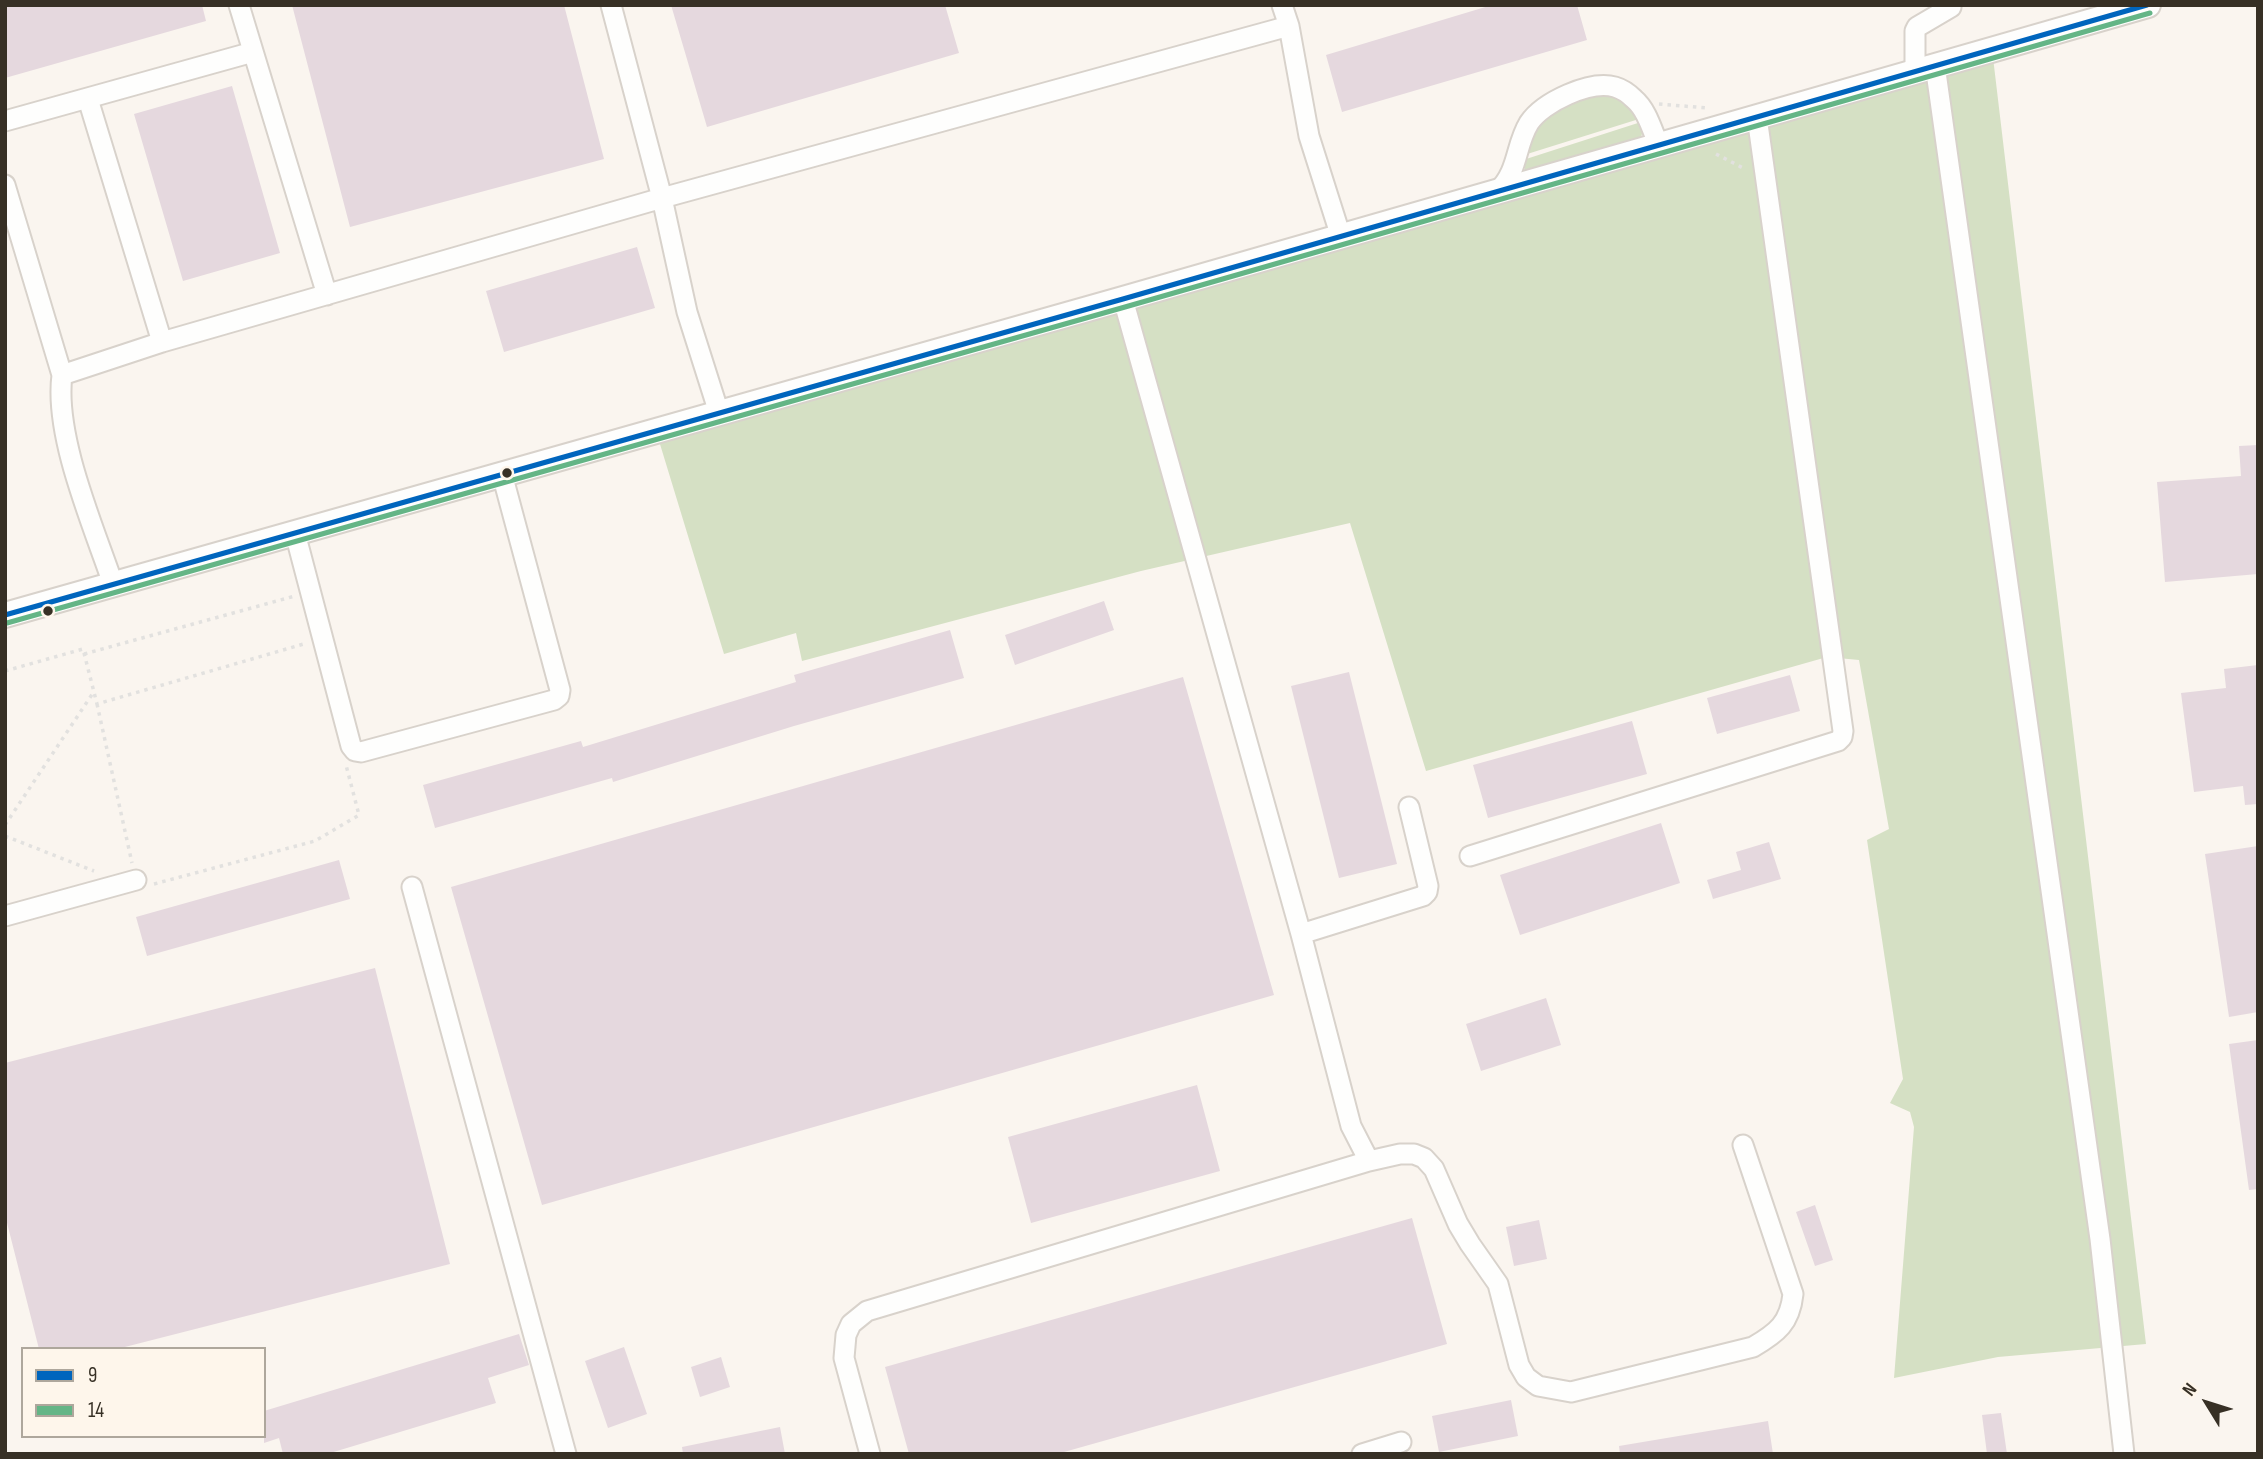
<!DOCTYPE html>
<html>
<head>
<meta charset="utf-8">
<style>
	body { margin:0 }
	#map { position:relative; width:2263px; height:1459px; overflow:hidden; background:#faf5ef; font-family:"Sofia Sans Condensed",sans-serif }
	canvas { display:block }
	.frame { position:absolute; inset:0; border:7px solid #373025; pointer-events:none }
	.legend { position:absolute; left:21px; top:1347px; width:245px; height:91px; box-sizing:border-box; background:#fef6eb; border:2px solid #aea79c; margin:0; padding:9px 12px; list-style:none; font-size:21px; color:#373025 }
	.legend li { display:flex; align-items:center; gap:14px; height:35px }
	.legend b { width:35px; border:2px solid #aea79c }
	.north { position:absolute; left:2172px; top:1368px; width:70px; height:70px; -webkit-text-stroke:5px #fef6eb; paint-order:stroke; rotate:308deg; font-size:19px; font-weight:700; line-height:28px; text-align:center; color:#373025 }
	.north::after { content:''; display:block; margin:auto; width:24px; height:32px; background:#373025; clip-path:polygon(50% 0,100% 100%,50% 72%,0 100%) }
</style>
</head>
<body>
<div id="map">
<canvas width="2263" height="1459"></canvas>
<div class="frame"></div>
<ul class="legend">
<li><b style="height:9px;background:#0065bd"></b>9</li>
<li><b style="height:9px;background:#64b586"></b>14</li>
</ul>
<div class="north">N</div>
</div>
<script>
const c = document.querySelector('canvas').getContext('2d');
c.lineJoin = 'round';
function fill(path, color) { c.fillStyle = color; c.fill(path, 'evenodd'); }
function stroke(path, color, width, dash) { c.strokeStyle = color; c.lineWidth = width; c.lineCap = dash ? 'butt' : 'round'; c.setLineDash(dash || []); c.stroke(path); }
const green = new Path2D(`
	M1992,49L2146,1344L1998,1357L1894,1378L1914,1127L1910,1112L1890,1103L1903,1079L1867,840L1889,829L1859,660L1827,657L1426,771L1350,523L1141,571L802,661L796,633L724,654L656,431Z
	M1604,94L1622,97L1639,119L1524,155C1527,147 1529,136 1534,128C1542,112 1586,97 1604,94Z
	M1641,122L1643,131L1641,137L1630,145L1529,174L1525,171L1523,160Z`);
const building = new Path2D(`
	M5,5H202L206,21L5,78Z
	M292,5H564L604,159L350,227Z
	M671,5H945L959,53L707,127Z
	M1492,5H1577L1587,40L1342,112L1326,55Z
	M232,86L280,253L183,281L134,114Z
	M637,247L655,308L504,352L486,291Z
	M2258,445V574L2165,582L2157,482L2241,476L2239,446Z
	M1104,601L1114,630L1015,665L1005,635Z
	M950,630L964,678L794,726L613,782L612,778L435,828L423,785L581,741L583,747L796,682L794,675Z
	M2258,665V804L2245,805L2243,786L2194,792L2181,693L2226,688L2224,669Z
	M1349,672L1397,864L1339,878L1291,686Z
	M1790,675L1800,711L1717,734L1707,698Z
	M1183,677L1274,995L542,1205L451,887Z
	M1632,721L1647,774L1488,818L1473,765Z
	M1661,823L1680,883L1520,935L1500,875Z
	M1769,842L1781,879L1713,899L1707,880L1741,870L1736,852Z
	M2258,846V1012L2229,1017L2205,854Z
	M339,860L350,899L147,956L136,917Z
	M375,968L450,1264L117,1349H39L5,1215V1063Z
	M1546,998L1561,1045L1481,1071L1466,1024Z
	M2258,1040V1189L2249,1190L2229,1044Z
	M1197,1085L1220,1171L1031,1223L1008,1137Z
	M1815,1205L1833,1260L1815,1266L1796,1212Z
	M1412,1218L1447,1344L1057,1454H909L885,1367Z
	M1539,1220L1547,1259L1514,1266L1506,1227Z
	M519,1334L529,1365L488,1378L496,1403L327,1454H283L279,1438L264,1443V1411Z
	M624,1347L647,1414L608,1428L585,1361Z
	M721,1357L730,1387L700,1397L691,1367Z
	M1511,1400L1518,1436L1439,1452L1432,1416Z
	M2001,1413L2007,1454H1987L1982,1415Z
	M1768,1421L1773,1454H1620L1619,1446Z
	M780,1427L785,1454H683L682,1447Z`);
const path = new Path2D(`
	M1659,104L1707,108
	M1716,154L1745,169
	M84,654L295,596
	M5,671L83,649L97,704L307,643
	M97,704L132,863
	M5,825L93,693
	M5,836L94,871
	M154,884L315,841L359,815L346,765`);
const minor = new Path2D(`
	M239,5L327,295
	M611,5L662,198L687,312L719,413
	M1282,5L1289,26L1309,136L1341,237
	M1935,65L2100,1239L2124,1454
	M1915,71V31L1917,27L1951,7
	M88,99L162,342L662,198L1289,26
	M5,121L253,52
	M5,185L62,375C54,436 93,525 113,584
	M1498,191C1519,170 1515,146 1529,123C1543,102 1590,80 1615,87C1622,89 1629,94 1634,99C1647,110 1652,130 1659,146
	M62,375L162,342
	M295,533L351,746L355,751L361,752L554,700L559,696L560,690L502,474
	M1470,856L1838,741L1842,737L1843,731L1757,117
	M412,887L566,1454
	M5,916L136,880
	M1301,934L1423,896L1427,892L1428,886L1409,807
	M1369,1161L1400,1154H1414L1424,1158L1434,1169L1458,1224L1470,1244L1498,1284L1519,1365L1526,1377L1538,1386L1571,1392L1753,1347C1777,1333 1790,1323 1793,1294L1743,1145
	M870,1454L844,1358L846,1335L851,1324L867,1311L1369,1161L1351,1126L1301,934L1123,299
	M1362,1454L1401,1442`);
const major = new Path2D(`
	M5,615L1123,299L2148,5`);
const bus1 = new Path2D(`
	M5,615L1123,299L2147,5`);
const bus2 = new Path2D(`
	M7,623L1125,307L2150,13`);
const markers = [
	[507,473,6,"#373025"],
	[48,611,6,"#373025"]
];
fill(green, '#d5e0c4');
fill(building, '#e5d8de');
stroke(minor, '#d8d2cb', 23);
stroke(major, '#d8d2cb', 28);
stroke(path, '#e2e1df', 3.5, [3.5, 5]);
stroke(minor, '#fefefd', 19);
stroke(major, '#fefefd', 24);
stroke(bus1, '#0065bd', 5);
stroke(bus2, '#64b586', 5);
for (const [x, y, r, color] of markers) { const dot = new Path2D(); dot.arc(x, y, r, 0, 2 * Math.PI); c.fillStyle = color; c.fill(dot); stroke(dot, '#fef6eb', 2.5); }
</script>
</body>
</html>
